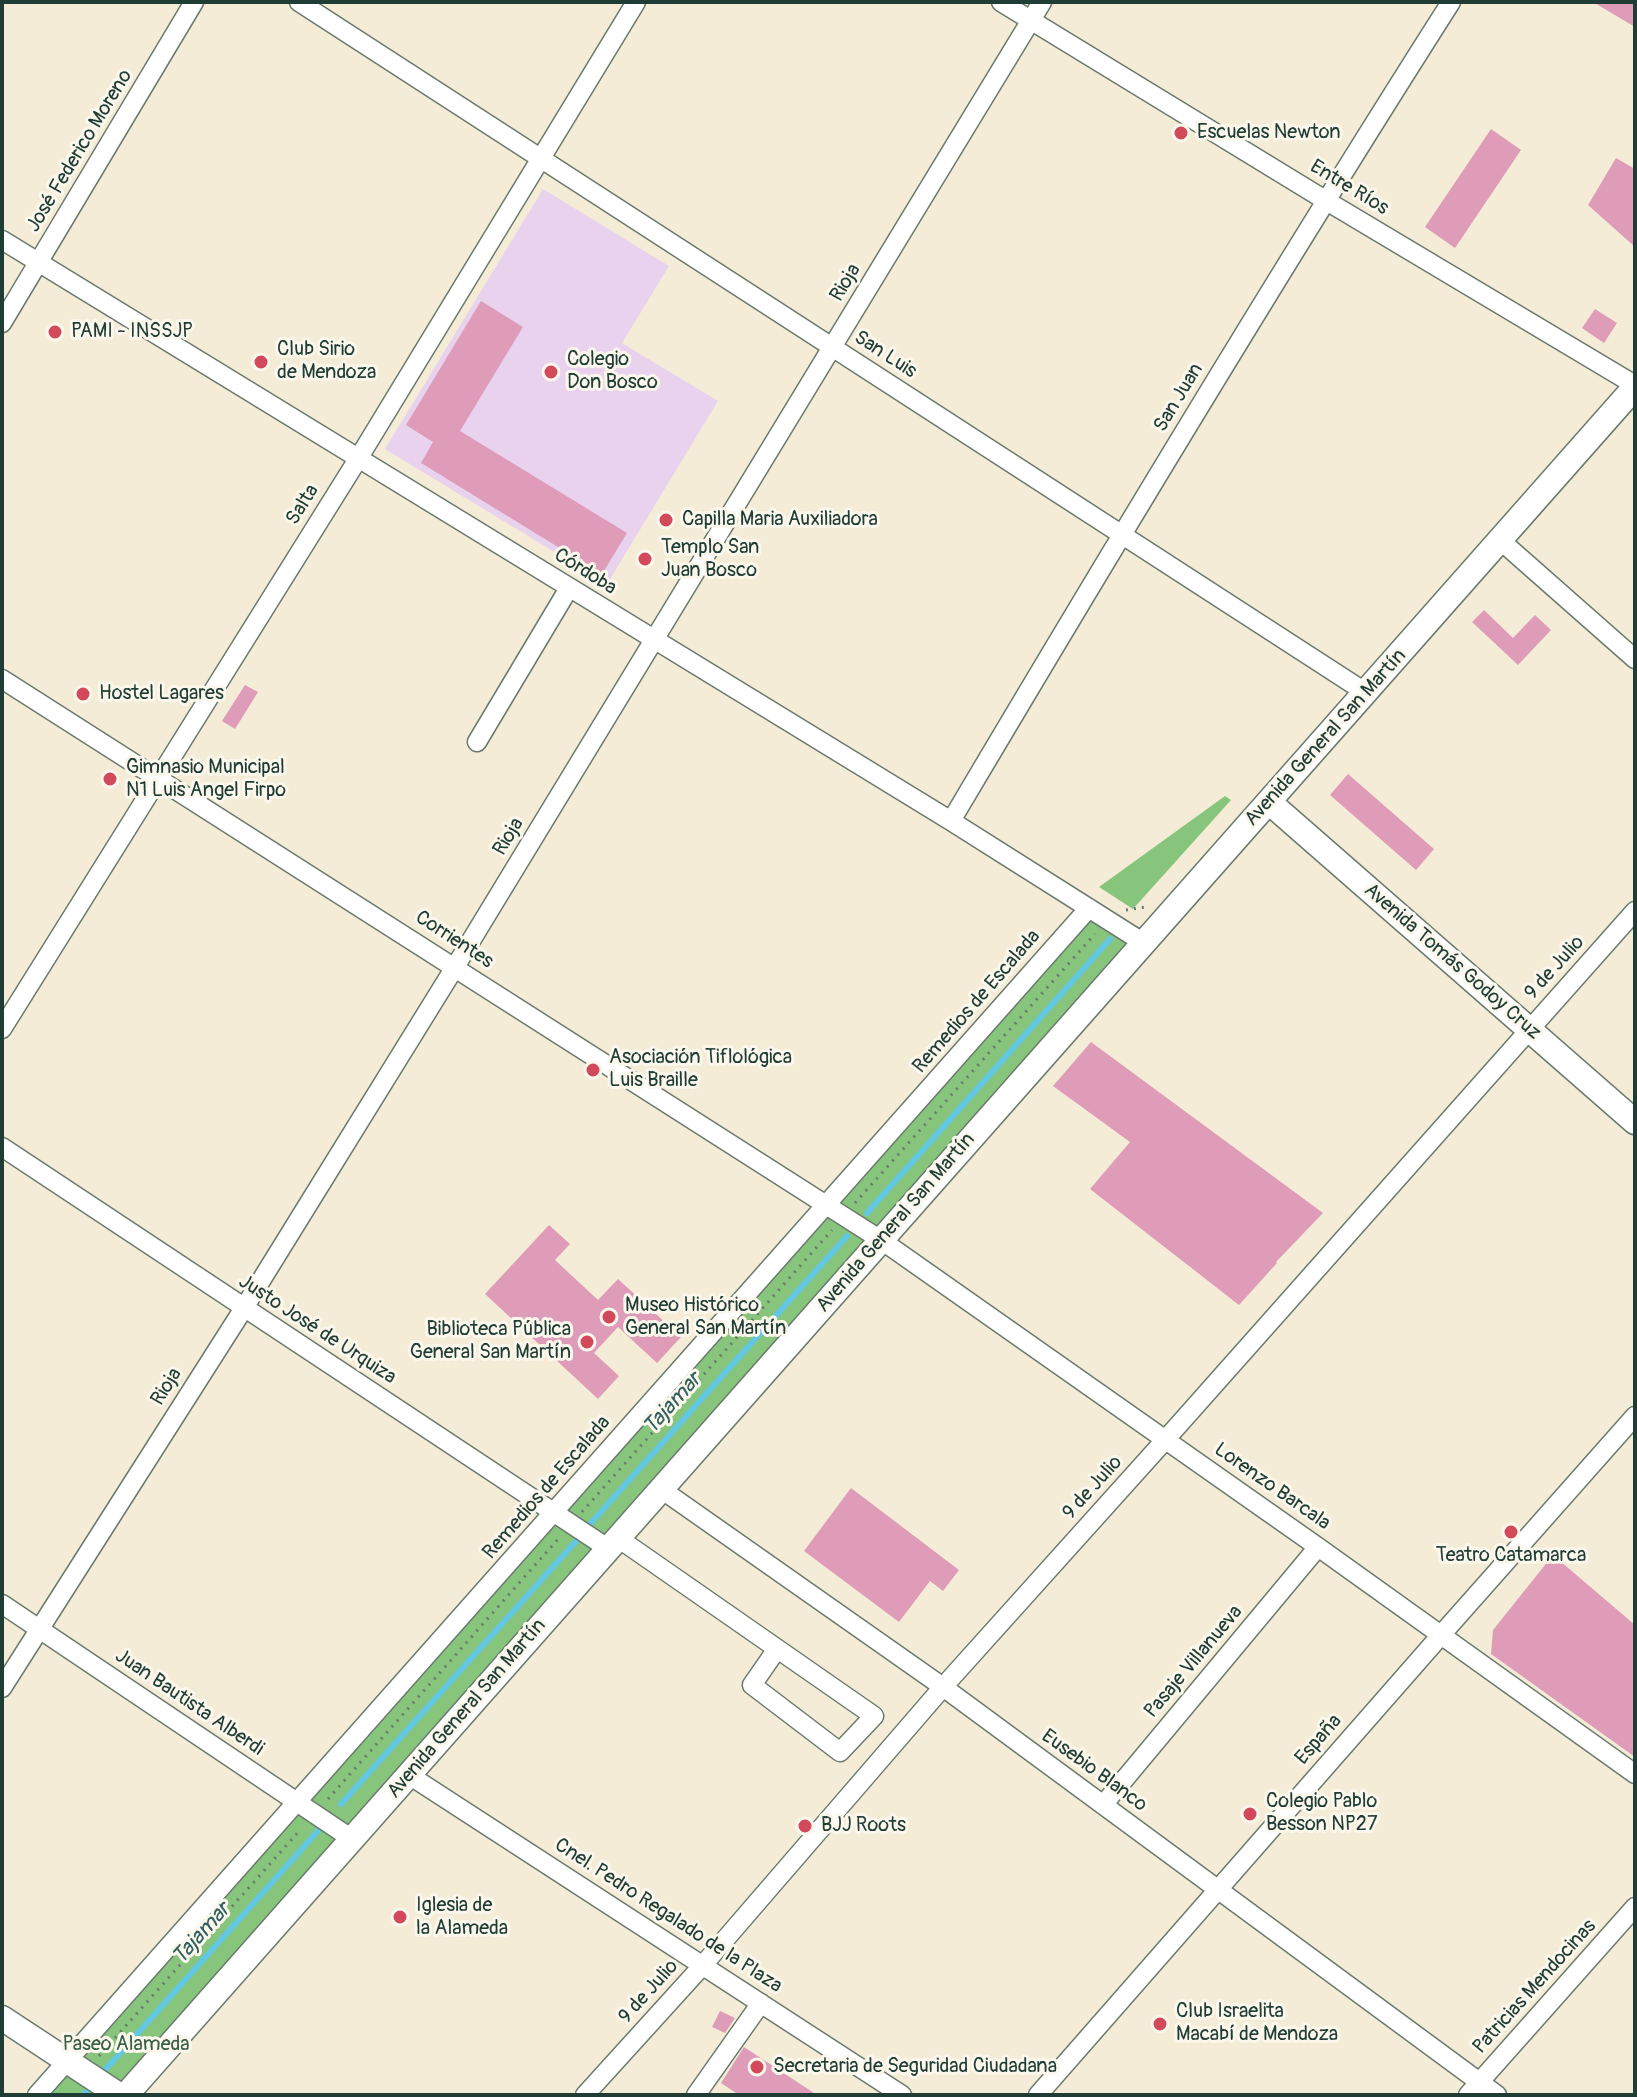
<!DOCTYPE html>
<html>
<head>
<meta charset="utf-8">
<style>
	body { margin:0 }
	#map { position:relative; width:1637px; height:2097px; overflow:hidden; background:#f4ecd6; font-family:Pangolin,sans-serif }
	canvas { display:block }
	.frame { position:absolute; inset:0; border:4px solid #1f3d34; pointer-events:none }
</style>
</head>
<body>
<div id="map">
<canvas width="1637" height="2097"></canvas>
<div class="frame"></div>
</div>
<script>
const c = document.querySelector('canvas').getContext('2d');
c.lineJoin = 'round';
function fill(path, color) { c.fillStyle = color; c.fill(path, 'evenodd'); }
function stroke(path, color, width, dash) { c.strokeStyle = color; c.lineWidth = width; c.lineCap = dash ? 'butt' : 'round'; c.setLineDash(dash || []); c.stroke(path); }
function drawText(font, color, halo, rows, align = 'center') {
  c.font = font + ' Pangolin,sans-serif'; c.lineWidth = 6; c.setLineDash([]); c.textBaseline = 'middle'; c.strokeStyle = halo; c.fillStyle = color; for (const [text, x, y, turn = 0] of rows) {
    c.save(); c.translate(x, y); c.rotate((+turn || 0) * Math.PI / 180); c.textAlign = isNaN(turn) ? turn : align; if (halo) c.strokeText(text, 0, 0); c.fillText(text, 0, 0); c.restore();
  }
}
const built = new Path2D(`
	M543,189L669,266L622,343L718,401L607,584L385,449Z`);
const green = new Path2D(`
	M1225,796L1231,800L1133,909L1099,887Z
	M1089,908L1144,943L126,2095H37Z`);
const stream = new Path2D(`
	M867,1213L1110,939
	M590,1524L847,1236
	M341,1804L577,1540
	M105,2070L324,1824
	M83,2095L93,2084`);
const building = new Path2D(`
	M1593,2H1635V27Z
	M1491,129L1521,150L1455,248L1425,227Z
	M1616,158L1635,169V247L1588,205Z
	M481,301L523,327L460,431L627,533L602,574L421,463L433,442L406,425Z
	M1595,309L1617,323L1604,343L1582,328Z
	M1484,610L1513,638L1535,615L1551,630L1518,665L1472,622Z
	M245,685L258,692L235,729L222,721Z
	M1348,774L1434,849L1416,870L1330,795Z
	M1091,1042L1323,1213L1276,1262L1277,1263L1239,1305L1090,1189L1130,1142L1053,1086Z
	M549,1225L570,1244L555,1260L598,1300L618,1279L681,1337L657,1363L618,1327L594,1353L619,1376L598,1399L485,1294Z
	M851,1488L959,1570L943,1591L930,1581L899,1622L804,1551Z
	M1553,1555L1635,1625V1757L1491,1654L1493,1630Z
	M720,2011L735,2018L725,2033L712,2027Z
	M744,2047L817,2095H739L721,2083Z`);
const path = new Path2D(`
	M1126,910L1146,907
	M855,1203L1095,934
	M582,1512L832,1230
	M328,1799L559,1538
	M99,2056L301,1829`);
const minor = new Path2D(`
	M299,2L1365,692
	M1001,2L1325,200L1635,385
	M2,240L951,821L1144,943
	M2,323L194,2
	M1500,540L1635,659
	M2,679L881,1240L1318,1547L1635,1774
	M477,742L569,588
	M951,821C1114,546 1279,272 1451,2
	M2,1029L358,459L636,2
	M2,1147L609,1549
	M661,1489L943,1687L1497,2095
	M618,1538L874,1716L840,1752L752,1685L777,1649
	M2,1604L352,1839
	M2,1688L244,1308L455,967L1042,2
	M409,1775L902,2095
	M1103,1805L1318,1547
	M37,2095L1089,908
	M585,2095L703,1965L943,1687L1166,1439L1635,911
	M696,2095L761,2003
	M1038,2095L1441,1635L1635,1416
	M1468,2095L1635,1907`);
const major = new Path2D(`
	M1269,802L1635,1122
	M2,2018L119,2095
	M126,2095L1635,387`);
const markers = [
	[1181,133,8,"#d1495b"],
	[55,332,8,"#d1495b"],
	[261,362,8,"#d1495b"],
	[551,372,8,"#d1495b"],
	[666,520,8,"#d1495b"],
	[645,559,8,"#d1495b"],
	[83,694,8,"#d1495b"],
	[110,779,8,"#d1495b"],
	[593,1070,8,"#d1495b"],
	[609,1317,8,"#d1495b"],
	[587,1342,8,"#d1495b"],
	[1511,1532,8,"#d1495b"],
	[1250,1814,8,"#d1495b"],
	[805,1826,8,"#d1495b"],
	[400,1917,8,"#d1495b"],
	[1160,2024,8,"#d1495b"],
	[757,2067,8,"#d1495b"]
];
const poiNames = [
	["Escuelas Newton",1197,133],
	["PAMI - INSSJP",71,332],
	["Club Sirio",277,350],
	["de Mendoza",277,373],
	["Colegio",567,360],
	["Don Bosco",567,383],
	["Capilla Maria Auxiliadora",682,520],
	["Templo San",661,548],
	["Juan Bosco",661,571],
	["Hostel Lagares",99,694],
	["Gimnasio Municipal",126,768],
	["N1 Luis Angel Firpo",126,791],
	["Asociación Tiflológica",609,1058],
	["Luis Braille",609,1081],
	["Museo Histórico",625,1306],
	["General San Martín",625,1329],
	["Biblioteca Pública",571,1330,"right"],
	["General San Martín",571,1353,"right"],
	["Teatro Catamarca",1511,1556,"center"],
	["Colegio Pablo",1266,1802],
	["Besson NP27",1266,1825],
	["BJJ Roots",821,1826],
	["Iglesia de",416,1906],
	["la Alameda",416,1929],
	["Club Israelita",1176,2012],
	["Macabí de Mendoza",1176,2035],
	["Secretaria de Seguridad Ciudadana",773,2067]
];
const streetNames = [
	["José Federico Moreno",80,151,-59],
	["Entre Ríos",1349,188,31],
	["Rioja",846,283,-59],
	["San Luis",885,355,33],
	["San Juan",1179,398,-59],
	["Salta",303,505,-58],
	["Córdoba",585,572,32],
	["Avenida General San Martín",1326,738,-48],
	["Rioja",509,837,-59],
	["Corrientes",454,940,33],
	["Avenida Tomás Godoy Cruz",1452,962,41],
	["9 de Julio",1555,968,-48],
	["Remedios de Escalada",977,1002,-49],
	["Avenida General San Martín",896,1223,-49],
	["Justo José de Urquiza",317,1330,33],
	["Rioja",167,1387,-58],
	["Lorenzo Barcala",1272,1487,35],
	["Remedios de Escalada",547,1488,-49],
	["9 de Julio",1093,1488,-48],
	["Pasaje Villanueva",1194,1662,-50],
	["Juan Bautista Alberdi",189,1703,34],
	["Avenida General San Martín",467,1709,-49],
	["España",1319,1740,-49],
	["Eusebio Blanco",1094,1771,36],
	["Cnel. Pedro Regalado de la Plaza",668,1916,33],
	["Patricias Mendocinas",1535,1987,-48],
	["9 de Julio",649,1992,-48]
];
const parkNames = [
	["Paseo Alameda",126,2045]
];
const waterNames = [
	["Tajamar",673,1404,-48],
	["Tajamar",202,1934,-48]
];
fill(built, '#e9d2ee');
fill(green, '#87c57c');
stroke(stream, '#63c7e1', 6);
fill(building, '#de9cb9');
stroke(minor, '#6a7a6d', 21);
stroke(major, '#6a7a6d', 27);
stroke(path, '#6a7a6d', 3, [2, 6]);
stroke(minor, '#fff', 18);
stroke(major, '#fff', 24);
for (const [x, y, r, color] of markers) { const dot = new Path2D(); dot.arc(x, y, r, 0, 2 * Math.PI); c.fillStyle = color; c.fill(dot); stroke(dot, '#fbf7ec', 3); }
drawText('20px', '#1f3d34', '#fbf7ec', poiNames, 'left');
drawText('20px', '#1f3d34', '#fbf7ec', streetNames);
drawText('20px', '#395f46', '#fbf7ec', parkNames);
drawText('italic 22px', '#30605f', '#fbf7ec', waterNames);
</script>
</body>
</html>
